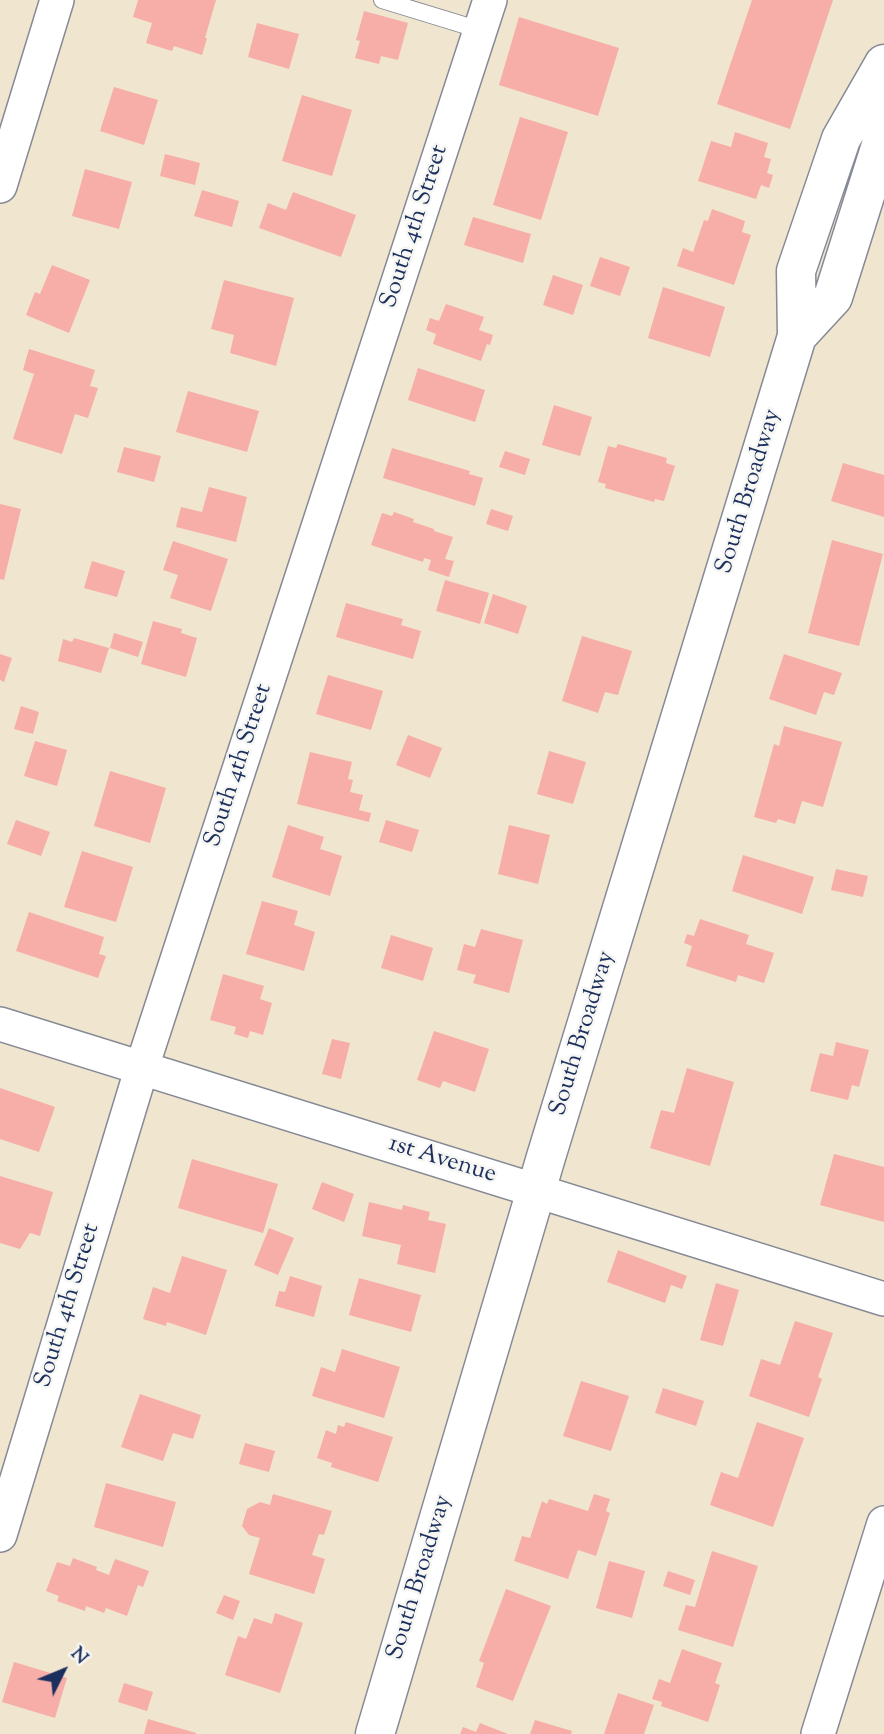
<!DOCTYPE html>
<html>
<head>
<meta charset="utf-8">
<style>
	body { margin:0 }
	#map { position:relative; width:884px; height:1734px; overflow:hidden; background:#f0e5ce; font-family:"Sorts Mill Goudy",serif }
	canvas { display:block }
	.north { position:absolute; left:28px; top:1636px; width:70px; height:70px; -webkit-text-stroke:5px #f6f6f2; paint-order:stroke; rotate:47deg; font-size:19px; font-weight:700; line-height:28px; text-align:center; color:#1b2f5e }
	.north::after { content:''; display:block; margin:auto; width:24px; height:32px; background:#1b2f5e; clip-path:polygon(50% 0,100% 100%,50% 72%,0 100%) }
</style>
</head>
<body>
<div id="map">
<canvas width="884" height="1734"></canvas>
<div class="north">N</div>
</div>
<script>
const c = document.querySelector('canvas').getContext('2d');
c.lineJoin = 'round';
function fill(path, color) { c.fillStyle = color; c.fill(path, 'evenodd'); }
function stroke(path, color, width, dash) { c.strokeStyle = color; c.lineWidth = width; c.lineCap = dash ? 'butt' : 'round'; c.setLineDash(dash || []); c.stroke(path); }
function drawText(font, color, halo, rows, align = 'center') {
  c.font = font + ' "Sorts Mill Goudy",serif'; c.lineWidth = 5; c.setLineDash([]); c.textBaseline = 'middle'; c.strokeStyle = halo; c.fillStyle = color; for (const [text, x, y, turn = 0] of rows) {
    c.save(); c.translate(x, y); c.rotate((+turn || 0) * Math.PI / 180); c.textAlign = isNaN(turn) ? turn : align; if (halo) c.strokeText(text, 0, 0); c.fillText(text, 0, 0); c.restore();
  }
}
const building = new Path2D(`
	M138,0H216L205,38H207L202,55L174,46L172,51L146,43L152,23L133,17Z
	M752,0H833L790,129L717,104Z
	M364,11L408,23L398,60L381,56L379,64L355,58L360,41L356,40Z
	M519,17L619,48L598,116L499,85Z
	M257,23L299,34L289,69L248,57Z
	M114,87L158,100L144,145L100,131Z
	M302,95L352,110L332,176L282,161Z
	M520,117L568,132L541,220L493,205Z
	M735,132L768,143L764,157L771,159L767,173L773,175L769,188L761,185L756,199L698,181L711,141L731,147Z
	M165,154L200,163L195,185L160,176Z
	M85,169L132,182L119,229L72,216Z
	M202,190L239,201L232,227L194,216Z
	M293,192L356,215L341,257L259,228L268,203L286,210Z
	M712,209L745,221L742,232L751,235L734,285L677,266L683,248L693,252L704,220L708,221Z
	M473,217L531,234L523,263L464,245Z
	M600,257L630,267L620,296L590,286Z
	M52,265L90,280L69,333L26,315L35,292L40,294Z
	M553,275L583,285L573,315L543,305Z
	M224,280L294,298L276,366L230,353L234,335L211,329Z
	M663,287L725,307L710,357L648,338Z
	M446,304L484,317L479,330L493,335L490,345L487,344L481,361L433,344L436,334L426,330L430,318L439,321Z
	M29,349L95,370L90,386L98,388L88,418L75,414L62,454L13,439L34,374L23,370Z
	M418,368L485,390L475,422L408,400Z
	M188,391L259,411L247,452L176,432Z
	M554,405L592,417L580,456L542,445Z
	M618,444L667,458L666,463L675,466L664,501L655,499L654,502L605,488L606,484L598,482L608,446L616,448Z
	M124,447L161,456L154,482L117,472Z
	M392,448L470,471L469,474L483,478L475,506L383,478Z
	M505,451L530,459L525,475L499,467Z
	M843,463L884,475V517L831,501Z
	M209,487L247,497L236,542L176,527L181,507L202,512Z
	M0,504L21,509L4,580L0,579Z
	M491,509L513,516L508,531L486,524Z
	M394,512L414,519L413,522L434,529V531L453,537L445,559L454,561L449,577L428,570L431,560L424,558L423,562L371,545L382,513L392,516Z
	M832,540L883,554L859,646L808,633Z
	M173,541L228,559L211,611L170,598L178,575L163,570Z
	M92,561L125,571L117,597L84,588Z
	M445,580L489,593L480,624L436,611Z
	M493,594L527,606L518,634L484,623Z
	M346,603L403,619L401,625L421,631L413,659L336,637Z
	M153,621L182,629L181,633L197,638L186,677L141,664Z
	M114,633L143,642L138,657L110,648Z
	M582,636L632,651L618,695L605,692L598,713L562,701Z
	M74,638L109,648L101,673L58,661L63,639L72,642Z
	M0,654L12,658L4,682L0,680Z
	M784,654L842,673L834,695L824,692L816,715L769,699Z
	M328,675L383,691L371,730L316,714Z
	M21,706L39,712L33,734L14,729Z
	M784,726L842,742L823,807L802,801L795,824L778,819L776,823L754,817L774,744L779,746Z
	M408,735L442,748L430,778L396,765Z
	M35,741L67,750L57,786L24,776Z
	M549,751L586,762L573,804L537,794Z
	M310,752L352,762L348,779L353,780L350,792L363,795L359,810L371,813L369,822L297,804Z
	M110,771L166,788L150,843L94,826Z
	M16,820L50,832L41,856L7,844Z
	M386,820L419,830L412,852L379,842Z
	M288,825L324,837L320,849L342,856L330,896L272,877Z
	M509,825L550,835L538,884L498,874Z
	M82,851L133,867L116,922L64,907Z
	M743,855L814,877L802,914L732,891Z
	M836,869L868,876L863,897L831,890Z
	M262,901L298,911L294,925L315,932L304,971L246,954Z
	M29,912L104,937L99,954L106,956L98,978L16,951Z
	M700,919L749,935L746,944L774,953L764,983L738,975L736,982L686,966L692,946L684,943L687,934L694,936Z
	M481,929L523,940L509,993L473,983L476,975L457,970L464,944L475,947Z
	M391,935L433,948L423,981L381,968Z
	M223,974L264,986L260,999L272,1003L263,1035L250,1031L248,1038L234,1034L236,1027L210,1020Z
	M434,1031L489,1049L475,1092L443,1081L440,1088L417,1080Z
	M332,1039L350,1043L341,1079L322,1074Z
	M836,1042L869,1050L859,1087L852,1085L848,1100L810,1091L820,1053L833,1056Z
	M687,1068L734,1082L710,1166L650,1148L661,1110L674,1113Z
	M0,1088L55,1107L39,1152L0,1139Z
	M834,1154L884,1167V1222L820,1205Z
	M192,1159L278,1184L263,1233L178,1208Z
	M0,1176L53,1192L40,1236L30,1233L20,1249L0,1243Z
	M322,1182L354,1194L344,1222L312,1209Z
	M369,1202L402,1210L403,1205L430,1212L428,1220L446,1224L435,1273L397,1264L401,1245L362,1236Z
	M269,1228L294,1238L278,1275L254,1265Z
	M618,1250L687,1276L682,1289L671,1285L665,1303L607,1282Z
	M182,1256L227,1270L206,1335L167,1322L166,1326L143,1319L153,1287L170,1293Z
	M290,1276L322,1286L314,1317L275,1306L279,1291L285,1292Z
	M359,1278L421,1295L411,1332L349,1315Z
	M716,1283L739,1290L723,1346L700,1340Z
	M795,1321L833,1333L818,1377L822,1379L809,1417L749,1396L761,1359L780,1365Z
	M342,1349L400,1367L384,1418L312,1396L321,1367L335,1372Z
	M581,1381L629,1396L611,1451L563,1436Z
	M663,1388L704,1401L696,1426L655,1413Z
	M140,1394L201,1415L193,1439L173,1433L163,1461L121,1447Z
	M346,1422L393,1437L378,1482L331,1467L332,1463L317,1458L326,1430L336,1434L338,1425L344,1427Z
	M757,1422L804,1438L773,1527L710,1505L721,1472L738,1478Z
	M245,1443L275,1451L269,1472L239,1464Z
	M106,1483L176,1502L163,1547L94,1527Z
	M273,1494L332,1511L324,1535L319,1534L312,1555L325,1559L314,1594L249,1574L260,1538L249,1535L242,1526L247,1509L260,1502L270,1505Z
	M594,1494L610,1499L606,1511L610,1513L596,1556L578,1550L568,1579L514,1561L522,1536L530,1538L542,1501L547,1504L549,1499L588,1511Z
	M712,1551L758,1566L733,1647L678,1630L686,1605L695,1607Z
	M73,1558L97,1567L96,1570L109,1575L115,1559L149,1571L143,1587L138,1585L127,1616L106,1608L104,1613L86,1606L85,1611L57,1601L59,1596L46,1591L57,1562L70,1566Z
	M609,1561L645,1571L632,1618L596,1608Z
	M668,1571L695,1580L690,1595L663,1586Z
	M506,1589L551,1606L513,1701L476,1687L484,1663L479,1661Z
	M224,1595L240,1601L233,1620L216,1613Z
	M275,1613L303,1623L280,1693L225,1675L238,1636L246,1639L254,1618L272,1624Z
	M682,1649L722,1663L715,1683L720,1685L708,1722L661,1706L662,1702L652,1699L659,1679L670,1683Z
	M14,1662L67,1678L55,1718L2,1702Z
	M124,1683L153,1692L147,1711L118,1702Z
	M618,1693L654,1705L644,1734H604Z
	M148,1719L196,1733V1734H144Z
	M535,1720L572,1731L571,1734H530Z
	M480,1723L508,1734H460L463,1727L476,1732Z`);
const service = new Path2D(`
	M382,0L480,30`);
const minor = new Path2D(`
	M0,186L57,0
	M0,1024L884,1299
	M0,1535L142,1067L490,0
	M818,1734L884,1523`);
const tertiary = new Path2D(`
	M797,336L833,297L881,145L884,121
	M375,1734L546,1157L797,336L796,271L841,139L884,64`);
const streetNames = [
	["South 4th Street",416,227,-72],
	["South Broadway",750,492,-73],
	["South 4th Street",240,766,-72],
	["South Broadway",584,1034,-73],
	["1st Avenue",442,1161,17],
	["South 4th Street",69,1306,-73],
	["South Broadway",421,1578,-73]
];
fill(building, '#f7aea8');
stroke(service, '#868a96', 18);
stroke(minor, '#868a96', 36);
stroke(tertiary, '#868a96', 41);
stroke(service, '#fff', 16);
stroke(minor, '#fff', 33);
stroke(tertiary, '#fff', 38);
drawText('24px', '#1b2f5e', '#f6f6f2', streetNames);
</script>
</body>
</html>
